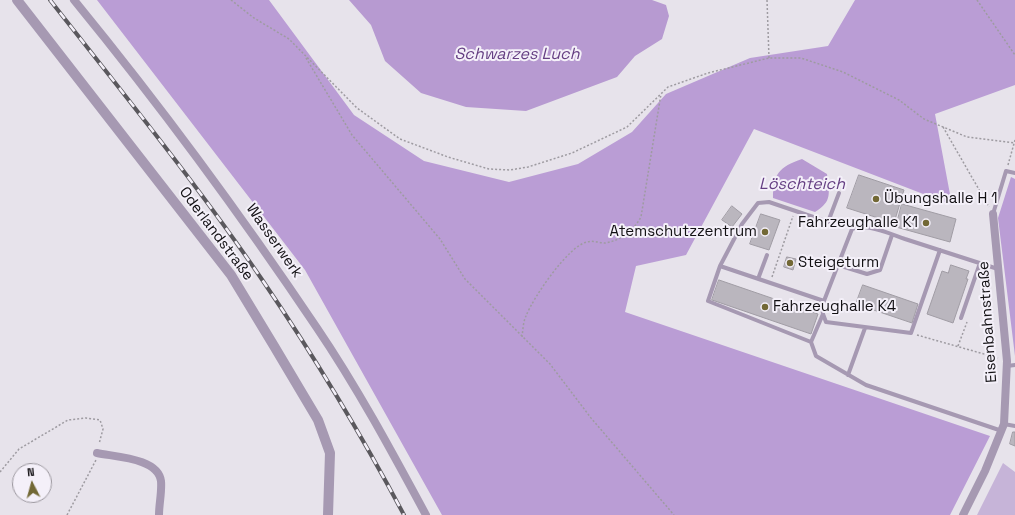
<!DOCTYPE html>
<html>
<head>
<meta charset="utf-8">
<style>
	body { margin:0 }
	#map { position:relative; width:1015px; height:515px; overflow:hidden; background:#e7e3eb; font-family:"Space Grotesk",sans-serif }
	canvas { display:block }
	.north { position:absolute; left:12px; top:463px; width:40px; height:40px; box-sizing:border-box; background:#f4f0f9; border:1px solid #9a969d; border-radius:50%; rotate:354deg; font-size:11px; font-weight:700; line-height:16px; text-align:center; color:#121013 }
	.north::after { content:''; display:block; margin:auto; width:14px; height:18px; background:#726835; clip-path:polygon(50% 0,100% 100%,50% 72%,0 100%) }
</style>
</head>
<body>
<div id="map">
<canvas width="1015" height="515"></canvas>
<div class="north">N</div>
</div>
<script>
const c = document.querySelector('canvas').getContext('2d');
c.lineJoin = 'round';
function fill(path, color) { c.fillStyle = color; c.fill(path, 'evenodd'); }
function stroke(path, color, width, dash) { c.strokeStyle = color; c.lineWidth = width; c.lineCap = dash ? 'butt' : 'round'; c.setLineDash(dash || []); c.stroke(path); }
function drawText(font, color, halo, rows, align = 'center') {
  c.font = font + ' "Space Grotesk",sans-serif'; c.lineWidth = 4; c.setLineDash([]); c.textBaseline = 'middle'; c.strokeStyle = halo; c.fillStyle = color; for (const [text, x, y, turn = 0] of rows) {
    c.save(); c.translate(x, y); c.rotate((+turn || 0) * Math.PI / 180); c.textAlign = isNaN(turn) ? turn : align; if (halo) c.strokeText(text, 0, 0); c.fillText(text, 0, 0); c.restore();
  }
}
const green = new Path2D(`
	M1003,463L1015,472V515H977Z`);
const forest = new Path2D(`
	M97,0H269L354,115L424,161L509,182L578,164L632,132L666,94L750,58L828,46L855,0H1015V85L935,114L952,205L754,129L686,255L636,266L625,312L990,436L950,515H442L305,270Z
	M1011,177L1015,179V356L998,218Z`);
const water = new Path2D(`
	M349,0H652L666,5L669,16L662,39L635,56L617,77L526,111L466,107L421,93L385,61L371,25Z
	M802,159L827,174C829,193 833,201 815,212L773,198C773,174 779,167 802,159Z`);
const building = new Path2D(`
	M859,175L904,190L894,223L847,208Z
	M902,204L956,219L950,242L896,227Z
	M732,206L742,214L732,227L722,220Z
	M761,214L780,220L769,250L750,244Z
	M787,257L796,259L793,270L784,267Z
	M951,265L969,271L966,279H968L953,323L927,314L942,271L948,273Z
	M719,280L818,314L811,334L712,300Z
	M863,285L918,304L912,323L856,304Z
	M1013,432H1015V446L1010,444Z`);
const path = new Path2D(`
	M231,0L254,18L289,39L357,108L400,139L448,157L489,169L510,170L528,167L572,153L627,127L668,87L708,73L769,58H801L843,72L899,100L924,119L967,137L1015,143
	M767,0L769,58
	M977,0L1015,55
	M306,58L352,135L440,239L465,279L550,364L591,418L674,515
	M943,127L989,207
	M1008,165L1015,140
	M772,277L793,216
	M917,335L998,358
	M522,337C523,330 523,322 526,316C533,298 568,246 587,242C593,240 599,243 605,243C620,241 634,230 641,217L661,94
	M958,346L967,322
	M0,472L19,449L68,420L86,418L100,420L103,429L99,444
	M67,515L96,460`);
const service = new Path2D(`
	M993,214L1006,171L1015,173
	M940,250L911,333L826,322L823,314L822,306L852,229C855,228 858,227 861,227C876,227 891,234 905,239C936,249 967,259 998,269
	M838,265L867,274L880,270L892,235
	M720,266L708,301L811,342L823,314
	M758,279L767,255
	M824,301L720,266L742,224L758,203L769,202L828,222L839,193
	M961,318L980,263
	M811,342L816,356L866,385L1002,431
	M1007,366L1015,365
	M848,375L865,328
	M1004,424L1015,426`);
const minor = new Path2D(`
	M74,0C160,105 241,215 317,328C357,387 392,452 426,515
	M97,453C116,457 158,458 161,481C162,492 159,504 159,515
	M963,515L985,471L1004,424L1007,361L993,214`);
const tertiary = new Path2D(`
	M17,0L231,275L274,346L318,420L330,453L328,515`);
const rail = new Path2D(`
	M50,0C122,92 197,184 263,281C314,356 361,434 404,515`);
const markers = [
	[876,199,4,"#726835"],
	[926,223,4,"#726835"],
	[765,232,4,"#726835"],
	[790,263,4,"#726835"],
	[765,307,4,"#726835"]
];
const poiNames = [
	["Übungshalle H 1",884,199],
	["Fahrzeughalle K1",918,223,"right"],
	["Atemschutzzentrum",757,232,"right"],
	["Steigeturm",798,263],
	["Fahrzeughalle K4",773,307]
];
const streetNames = [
	["Oderlandstraße",216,234,53],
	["Wasserwerk",274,241,55],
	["Eisenbahnstraße",988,322,-94]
];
const waterNames = [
	["Schwarzes Luch",517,55],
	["Löschteich",802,185]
];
fill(green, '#c6b4d8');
fill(forest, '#ba9dd5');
fill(water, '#b79ad1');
fill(building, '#bab6be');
stroke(building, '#a09ca4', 1);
stroke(path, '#9e9ba1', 1.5, [2, 2]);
stroke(service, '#a699b2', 4);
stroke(minor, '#a699b2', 8);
stroke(tertiary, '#a699b2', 10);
stroke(rail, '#5a585d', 4);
stroke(rail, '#f4f0f9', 2.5, [8]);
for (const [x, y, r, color] of markers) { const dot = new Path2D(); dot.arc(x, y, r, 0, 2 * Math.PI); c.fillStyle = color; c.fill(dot); stroke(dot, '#f4f0f9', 1.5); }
drawText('15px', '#121013', '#f4f0f9', poiNames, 'left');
drawText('15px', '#121013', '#f4f0f9', streetNames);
drawText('italic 16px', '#653f83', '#f4f0f9', waterNames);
</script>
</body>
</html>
